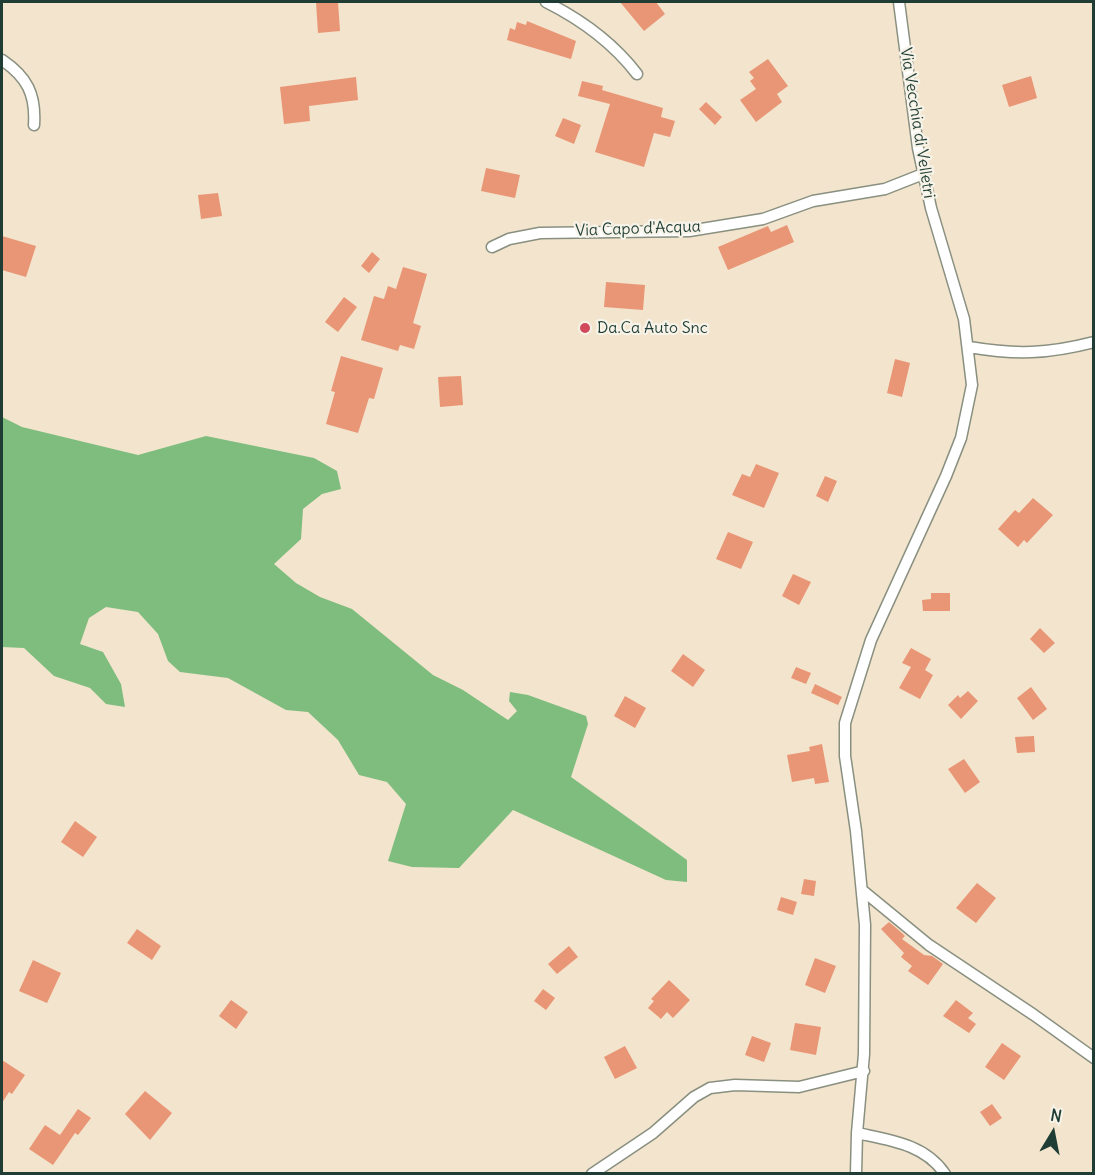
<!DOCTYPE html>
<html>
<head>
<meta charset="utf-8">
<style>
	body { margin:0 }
	#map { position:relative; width:1095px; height:1175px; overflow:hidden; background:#f3e4cd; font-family:Delius,sans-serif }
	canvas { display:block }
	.frame { position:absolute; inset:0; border:3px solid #1f3d34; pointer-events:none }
	.north { position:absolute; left:1023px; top:1103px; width:60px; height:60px; -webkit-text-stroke:4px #f7f3e8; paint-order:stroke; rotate:10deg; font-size:16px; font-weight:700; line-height:24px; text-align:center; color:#1f3d34 }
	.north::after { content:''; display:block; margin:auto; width:21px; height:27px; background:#1f3d34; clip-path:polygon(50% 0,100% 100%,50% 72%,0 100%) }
</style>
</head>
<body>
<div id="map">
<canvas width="1095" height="1175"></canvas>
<div class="frame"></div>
<div class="north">N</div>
</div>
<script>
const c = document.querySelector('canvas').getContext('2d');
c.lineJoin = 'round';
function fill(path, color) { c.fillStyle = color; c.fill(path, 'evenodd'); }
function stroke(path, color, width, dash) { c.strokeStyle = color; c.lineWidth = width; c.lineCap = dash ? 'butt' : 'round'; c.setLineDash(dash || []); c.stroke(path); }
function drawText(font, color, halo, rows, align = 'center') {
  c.font = font + ' Delius,sans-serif'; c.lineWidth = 4.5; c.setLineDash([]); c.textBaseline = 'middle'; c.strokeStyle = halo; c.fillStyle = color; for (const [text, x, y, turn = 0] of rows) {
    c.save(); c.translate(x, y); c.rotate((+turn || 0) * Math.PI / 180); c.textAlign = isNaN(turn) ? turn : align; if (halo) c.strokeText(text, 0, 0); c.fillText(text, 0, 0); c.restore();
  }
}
const forest = new Path2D(`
	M2,417L22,427L138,455L206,436L314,458L337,471L341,489L322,494L303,509L301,539L274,564L296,583L320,597L352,609L433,675L463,690L508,720L517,711L509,701L510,692L528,695L586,716L588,724L571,777L687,860V882L666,880L513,810L459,868L412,867L388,861L406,804L387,782L359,775L338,740L308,712L286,710L228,678L180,672L168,661L158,634L138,612L106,607L89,618L80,644L103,652L121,684L125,707L106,704L90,688L54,676L24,648L2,647Z`);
const building = new Path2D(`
	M316,2H338L340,31L318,33Z
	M620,2H656L665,14L644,31Z
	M527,21L576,41L571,59L507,40L510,28L515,30L517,22L526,25Z
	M768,59L788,86L777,94L782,102L756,122L740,100L756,89L750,81L754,78L749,72Z
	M1031,76L1037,98L1009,107L1002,85Z
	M356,77L358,100L309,106L310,121L284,124L280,87Z
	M582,81L603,86L602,90L663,108L661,117L675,121L670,137L654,133L644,167L595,152L610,104L578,96Z
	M706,102L722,117L715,125L699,109Z
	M563,118L581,125L574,144L555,136Z
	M486,168L520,175L515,198L481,191Z
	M218,193L222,216L201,219L198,195Z
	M787,225L794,242L728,270L718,247L768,226L771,232Z
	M2,236L36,246L26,277L2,270Z
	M372,252L380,259L369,273L361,266Z
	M403,267L427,274L413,323L421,326L414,349L400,345L398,351L361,340L374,296L384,299L388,286L396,289Z
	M606,282L645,285L643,310L604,307Z
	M344,297L357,307L338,332L325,322Z
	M341,356L383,368L374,399L369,398L358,433L326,424L335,392L331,391Z
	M895,359L910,363L902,397L887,393Z
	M461,376L463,405L440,407L438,377Z
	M756,464L779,473L764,508L732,495L742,474L750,477Z
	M825,476L837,481L828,502L816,496Z
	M1033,498L1053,515L1027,543L1024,540L1018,547L998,529L1015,510L1019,513Z
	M728,532L753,542L741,569L716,559Z
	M793,574L811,582L799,605L782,596Z
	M931,593H950V611H923L922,600L931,599Z
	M1040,628L1055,643L1044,653L1030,639Z
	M911,648L931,659L925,670L933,675L920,699L899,688L911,667L902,663Z
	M683,654L705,670L693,687L671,671Z
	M796,667L811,673L806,684L791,678Z
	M815,684L842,697L838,705L811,693Z
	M1031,687L1047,709L1033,720L1017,698Z
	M968,691L978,701L961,719L948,705L958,695L960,698Z
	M625,696L646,708L635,728L614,716Z
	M1034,736L1035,752L1017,753L1015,737Z
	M822,744L829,782L815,784L814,778L792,782L787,755L810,751L809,747Z
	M964,759L980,782L965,793L948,769Z
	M75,821L97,837L83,857L61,842Z
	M804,879L816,881L814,896L801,894Z
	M977,883L996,898L976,923L956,908Z
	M781,897L797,902L793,915L777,910Z
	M889,922L902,933L905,936L902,939L924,955L932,956L943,964L928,985L908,971L912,966L901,957L904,953L881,929Z
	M137,929L161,946L152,960L127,943Z
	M569,946L578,957L557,974L548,964Z
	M815,958L836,966L825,993L805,985Z
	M33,960L61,973L47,1003L19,991Z
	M669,980L690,1000L673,1018L667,1012L661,1019L648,1008L654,1001L651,999Z
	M543,989L555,998L546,1010L534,1001Z
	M231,1000L248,1012L236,1029L219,1016Z
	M956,1000L973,1013L968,1018L976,1024L969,1033L943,1016Z
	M795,1023L821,1027L816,1055L790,1050Z
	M752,1036L771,1043L764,1062L745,1055Z
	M1002,1043L1021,1056L1004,1080L985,1067Z
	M625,1046L637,1068L615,1079L604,1057Z
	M2,1060L25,1075L12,1094L9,1092L2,1103Z
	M145,1091L172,1113L150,1140L125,1114Z
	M992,1104L1002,1118L990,1126L980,1112Z
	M78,1109L91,1118L78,1135L75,1133L53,1165L29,1149L45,1125L60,1135Z`);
const street = new Path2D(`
	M546,2C580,19 614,44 637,74
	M2,60C27,77 36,94 34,125
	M492,247L509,239L540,233L689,231L763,219L813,201L885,189L923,174
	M969,347C1016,355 1047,354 1094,342
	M862,890L929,945L1034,1015L1094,1058
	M857,1133C889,1140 925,1144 945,1174
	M592,1174L653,1133L694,1097L710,1088L735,1085L799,1087L864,1071
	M856,1174L857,1133L864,1054L865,925L856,831L845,756V723L871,640L946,476L961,438L972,385L964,319L931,208L918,148L899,2`);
const markers = [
	[585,328,6,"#d1495b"]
];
const streetNames = [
	["Via Vecchia di Velletri",917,123,81],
	["Via Capo d'Acqua",638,229,-2]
];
const poiNames = [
	["Da.Ca Auto Snc",597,328]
];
fill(forest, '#7ebd7e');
fill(building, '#e89675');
stroke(street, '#899080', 13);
stroke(street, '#fff', 10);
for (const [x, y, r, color] of markers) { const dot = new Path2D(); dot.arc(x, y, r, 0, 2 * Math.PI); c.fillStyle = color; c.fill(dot); stroke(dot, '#f7f3e8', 2); }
drawText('16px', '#1f3d34', '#f7f3e8', streetNames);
drawText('16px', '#1f3d34', '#f7f3e8', poiNames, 'left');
</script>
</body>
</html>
